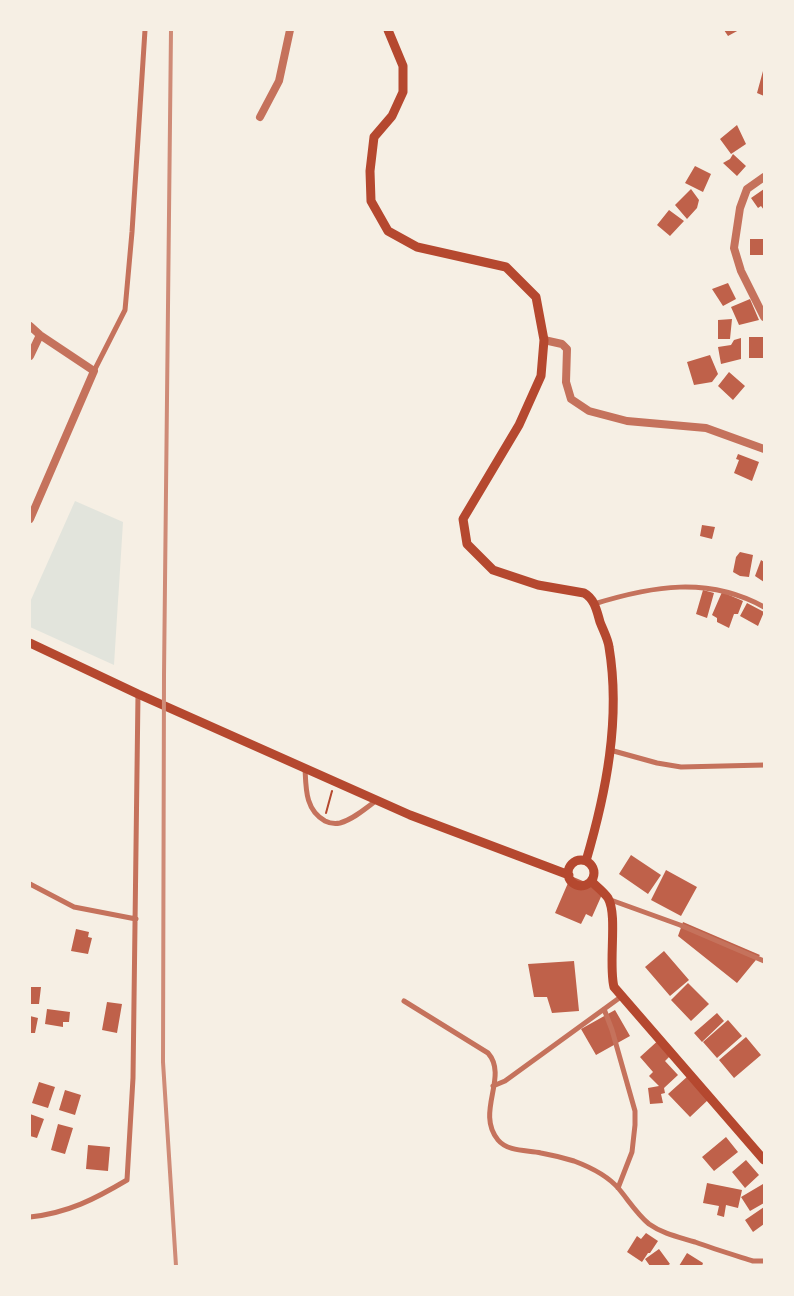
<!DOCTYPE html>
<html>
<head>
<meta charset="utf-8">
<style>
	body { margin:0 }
	#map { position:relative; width:794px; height:1296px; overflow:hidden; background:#f6efe4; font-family:"PT Sans Narrow",sans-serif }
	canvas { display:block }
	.frame { position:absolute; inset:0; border:31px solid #f6efe4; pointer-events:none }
</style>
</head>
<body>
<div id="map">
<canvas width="794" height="1296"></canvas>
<div class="frame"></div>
</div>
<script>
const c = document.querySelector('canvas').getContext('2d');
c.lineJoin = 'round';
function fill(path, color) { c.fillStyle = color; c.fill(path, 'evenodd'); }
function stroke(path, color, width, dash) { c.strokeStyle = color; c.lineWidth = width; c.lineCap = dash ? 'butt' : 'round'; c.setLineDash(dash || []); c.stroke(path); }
const green = new Path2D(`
	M75,501L123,522L114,665L30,627V602Z`);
const building = new Path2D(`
	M724,30H739L728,36Z
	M763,71H764V96L757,93Z
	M737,125L746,144L731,154L720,139Z
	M733,154L746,166L737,176L723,163L730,159Z
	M695,166L711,174L703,192L685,183Z
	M691,189L699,200L697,208L687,219L675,205Z
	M764,189V210L761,206L758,208L751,198Z
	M669,210L684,221L670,236L657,225Z
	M750,239H764V255H750Z
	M728,283L736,299L723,306L712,289Z
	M750,299L759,320L739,325L731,307Z
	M732,319L730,339H718V320Z
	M749,337H764V358H749Z
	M741,338V359L721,364L718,347L731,345L734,340Z
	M710,355L718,374L712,382L694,385L687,362Z
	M729,372L745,386L733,400L718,386Z
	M738,454L759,462L752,481L734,473L739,460L736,459Z
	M702,525L715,527L712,539L700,536Z
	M740,552L753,555L749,577L740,576L733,572L736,557Z
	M761,560L764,562V582L755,576Z
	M703,590L714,593L707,618L696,614Z
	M722,592L743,601L738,614H734L729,628L717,622V618L712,615Z
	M747,603L764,612L758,626L740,616Z
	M631,855L661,875L648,894L619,874Z
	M666,870L697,887L681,916L651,900Z
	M571,876L604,890L592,917L586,914L581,924L555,913Z
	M683,922L760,955L737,983L678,936Z
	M76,929L89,932L88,937L92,938L88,954L71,951Z
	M664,951L689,980L670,996L645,967Z
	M574,961L579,1011L552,1013L547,997H534L528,964Z
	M688,983L709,1004L691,1021L671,1000Z
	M30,987H41L39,1004H30Z
	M107,1002L122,1004L117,1033L102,1030Z
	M47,1009L70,1012L69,1022H63V1027L45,1024Z
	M615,1010L630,1036L596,1055L581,1029Z
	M717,1013L724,1021L702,1042L694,1033Z
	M30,1016L38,1018L35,1033H30Z
	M728,1020L742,1036L717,1058L703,1042Z
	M662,1037L675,1051L665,1061L678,1075L664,1088L665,1093L661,1094L663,1103L650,1104L648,1088L659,1086L649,1076L653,1072L640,1057Z
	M746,1037L761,1055L734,1078L719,1060Z
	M688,1076L709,1099L690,1117L668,1094Z
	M39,1082L55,1087L48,1108L32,1103Z
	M65,1090L81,1095L75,1115L59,1110Z
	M30,1114L44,1119L37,1138L30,1136Z
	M58,1124L73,1128L65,1154L51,1150Z
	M726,1137L738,1152L714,1171L702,1157Z
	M88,1145L110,1147L108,1171L86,1169Z
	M746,1160L759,1175L745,1188L732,1172Z
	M707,1183L742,1190L738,1208L726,1205L724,1217L717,1215L719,1206L703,1203Z
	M763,1184L764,1203L750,1211L741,1197Z
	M764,1207V1224L753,1232L745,1220Z
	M646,1233L658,1241L650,1253H648L642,1262L627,1252L637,1236L641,1239Z
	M659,1249L670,1264L667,1266H650L645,1259Z
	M687,1253L703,1263L702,1266H679Z`);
const path = new Path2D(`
	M326,813L332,791`);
const minor = new Path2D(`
	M94,371L125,310L132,232L145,30
	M594,604C652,586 708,576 764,607
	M610,750L657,763L681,767L764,765
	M305,768C306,788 305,810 325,821C329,823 335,824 340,823C354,819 366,808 377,800
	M30,884L74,907L136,919
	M608,899L680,925L764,961
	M404,1001L488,1053C509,1077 475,1112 498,1140C508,1152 527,1150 541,1153C552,1155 564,1158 574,1161C590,1167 609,1177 619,1189C629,1201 637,1214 649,1224C663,1234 679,1237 695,1242C714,1249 734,1255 753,1261H764
	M604,1009L612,1030L635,1111V1125L632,1152L618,1188
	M493,1086L505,1081L622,996
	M30,1217C68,1213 95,1199 127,1180L133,1078L138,694`);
const tertiary = new Path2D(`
	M260,117L279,81L290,30
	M764,177L747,189L740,208L734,248L741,271L764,317
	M30,326L40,335L94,371L30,519
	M544,340L562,344L567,349L566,382L571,399L589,411L627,421L706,428L764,449
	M30,356L40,335`);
const secondary = new Path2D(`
	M388,30L403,66V92L392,116L374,137L370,171L371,201L388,231L417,247L506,267L536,297L544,340L541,376L519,425L463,519L467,544L493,570L538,585L584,593C595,599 597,612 600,622C603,630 608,639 609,647C621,719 606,793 586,861
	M30,643L138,694L410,815L569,875
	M568 873a13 13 0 1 1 26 0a13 13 0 1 1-26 0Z
	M591,881C596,886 604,892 608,898C618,915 608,964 614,987L764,1160`);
const rail = new Path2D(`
	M171,30L164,675L163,1062L176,1266`);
fill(green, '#e2e4dc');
fill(building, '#bf614a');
stroke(path, '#b5482f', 2);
stroke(minor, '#c5725c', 5);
stroke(tertiary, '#c5725c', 8);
stroke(secondary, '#b5482f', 9);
stroke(rail, '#cf8b77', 4);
</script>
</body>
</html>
